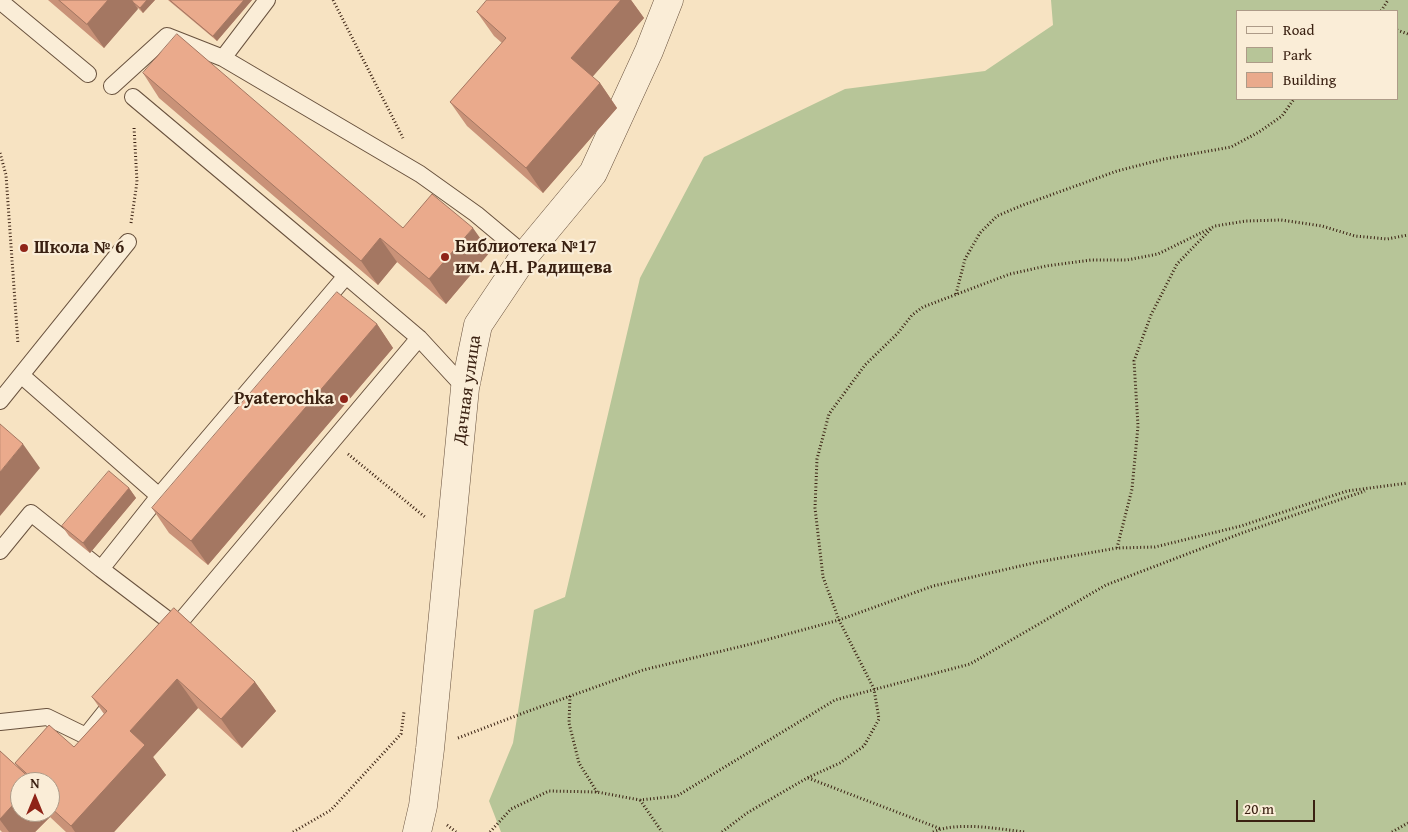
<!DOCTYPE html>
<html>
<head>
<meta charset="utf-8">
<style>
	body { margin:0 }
	#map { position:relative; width:1408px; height:832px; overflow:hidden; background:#f7e3c2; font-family:"Gentium Book Plus",serif }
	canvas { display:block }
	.legend { position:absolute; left:1236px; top:10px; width:162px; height:90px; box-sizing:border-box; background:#faedd7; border:1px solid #ad9b88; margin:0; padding:6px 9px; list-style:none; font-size:15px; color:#3a2112 }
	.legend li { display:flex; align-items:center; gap:10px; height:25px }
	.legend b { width:25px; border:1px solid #ad9b88 }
	.north { position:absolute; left:10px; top:772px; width:50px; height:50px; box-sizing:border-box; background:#faedd7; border:1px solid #ad9b88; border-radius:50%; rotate:0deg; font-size:14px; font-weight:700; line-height:20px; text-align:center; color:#3a2112 }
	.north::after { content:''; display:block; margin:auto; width:18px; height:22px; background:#8f2418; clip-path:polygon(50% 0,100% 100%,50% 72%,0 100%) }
	.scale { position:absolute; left:1236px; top:800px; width:79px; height:22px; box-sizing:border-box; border:2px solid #3a2112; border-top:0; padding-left:6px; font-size:15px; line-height:18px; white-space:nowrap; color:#3a2112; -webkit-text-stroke:4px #faedd7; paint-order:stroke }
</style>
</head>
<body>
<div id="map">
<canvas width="1408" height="832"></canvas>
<ul class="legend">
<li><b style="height:6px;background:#faedd7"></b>Road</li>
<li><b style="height:14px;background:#b7c598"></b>Park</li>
<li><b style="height:14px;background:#eaaa8c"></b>Building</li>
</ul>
<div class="north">N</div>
<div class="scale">20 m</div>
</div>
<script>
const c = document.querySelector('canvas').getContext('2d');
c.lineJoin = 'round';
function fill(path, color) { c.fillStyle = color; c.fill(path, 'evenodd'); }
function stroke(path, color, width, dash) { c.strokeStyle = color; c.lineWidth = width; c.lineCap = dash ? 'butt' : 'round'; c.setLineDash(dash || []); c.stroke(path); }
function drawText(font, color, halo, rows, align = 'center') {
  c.font = font + ' "Gentium Book Plus",serif'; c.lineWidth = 4.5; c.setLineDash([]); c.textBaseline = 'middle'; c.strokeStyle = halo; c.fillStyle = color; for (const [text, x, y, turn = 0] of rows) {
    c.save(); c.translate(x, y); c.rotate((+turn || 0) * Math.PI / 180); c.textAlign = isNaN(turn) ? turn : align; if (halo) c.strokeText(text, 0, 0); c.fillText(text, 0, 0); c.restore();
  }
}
const green = new Path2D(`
	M1051,0H1408V832H501L489,801L513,743L534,610L565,597L640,278L704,157L845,89L985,71L1053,25ZM1237,11H1397V99H1237Z`);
const path = new Path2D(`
	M333,0L403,138
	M1381,11L1388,0
	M1397,30L1408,34
	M0,153L6,175L18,344
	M131,223L137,182L134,127
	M956,294L965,259L980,233L997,216L1023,205L1117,171L1164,159L1231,147L1259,132L1282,116L1294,99
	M348,454L425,517
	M1117,548L1132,489L1138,426L1134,361L1151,315L1177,264L1211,229
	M570,696L569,723L579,763L597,792
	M458,738L526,712L643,670L751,644L839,620L933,586L1038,562L1117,548L1155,547L1241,526L1347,491L1408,483
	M808,778L941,829
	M640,800L662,832
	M447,825L456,832
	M293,832L331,810L401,734L404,712
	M490,832L511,809L549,791L597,792L640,800L677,796L835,700L970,664L1106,585L1242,533L1365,491
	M722,832L747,813L807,778L840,763L864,746L879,719L874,689L839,620L823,577L815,508L817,459L829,414L865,365L898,333L912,315L923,307L1010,274L1046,266L1091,260H1127L1158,254L1215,226L1246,221L1281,220L1322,226L1355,236L1387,239L1408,235
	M933,832C958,821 998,829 1025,832
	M1392,832L1408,823`);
const lane = new Path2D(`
	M0,1L88,74
	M223,58L420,174L476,214L525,255
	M112,86L167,36L223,58L267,0
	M133,97L346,276
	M21,375L159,496L346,276L419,338L465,388
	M0,401L128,242
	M159,496L101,569L176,626
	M0,551L31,513L101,569
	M170,634L419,338
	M0,722L47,717L86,736L117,697`);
const street = new Path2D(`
	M417,832L423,806L430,749L465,388L478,325L525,255L593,173L649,51L669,0`);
const wall = new Path2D(`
	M48,0H155L143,13L138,8L104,48Z
	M168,0H252L217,41Z
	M487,0H631L644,18L592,77L600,83L617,108L543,193L467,126L450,102L502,43L494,36L477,12Z
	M143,73L403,228L490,252L446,304L397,262L378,285L159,98Z
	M377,324L393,348L208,565L169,533L152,508Z
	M129,488L136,498L90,553L69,536L62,526Z
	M174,608L255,682L276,711L242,748L198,708L153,757L166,775L114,832H66L50,817L35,832H2L0,830V751L19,768L15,763L74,747L104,714L92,697ZM20,782H50V812H20Z`);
const shadedWall = new Path2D(`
	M108,0H132L138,9L104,48L87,24Z
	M147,0H155L143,13L140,8Z
	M244,0H252L217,41L213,36Z
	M621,0H631L644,18L588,82L571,58Z
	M600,83L617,108L543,193L526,168Z
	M473,228L490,252L446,304L429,279Z
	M380,238L397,262L378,285L361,261Z
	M377,324L393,348L208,565L191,541Z
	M23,444L40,468L0,516V472Z
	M129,488L136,498L90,553L83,543Z
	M177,679L198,708L153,757L166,775L114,832H75L71,826L130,731Z
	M255,682L276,711L242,748L221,719Z
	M20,797V812H46L50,817L35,832H9L0,820V819Z`);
const building = new Path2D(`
	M59,0H108L87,24Z
	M132,0H147L140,8L134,3Z
	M170,0H244L213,36Z
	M487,0H621L571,58L600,83L526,168L450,102L506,38L477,12Z
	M177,34L403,228L432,194L473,228L429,279L380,238L361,261L143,73Z
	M337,292L377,324L191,541L152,508Z
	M0,424L23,444L0,472Z
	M109,471L129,488L83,543L62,526Z
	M174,608L255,682L221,719L177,679L130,731L145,745L71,826L50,807V782H36L15,763L49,725L74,747L107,711L92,697Z
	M0,751L34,782H20V797L0,819Z`);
const markers = [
	[24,248,5,"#8f2418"],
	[445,257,5,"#8f2418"],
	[344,399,5,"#8f2418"]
];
const poiNames = [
	["Библиотека №17",455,247],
	["им. А.Н. Радищева",455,268],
	["Школа № 6",34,248],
	["Pyaterochka",334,399,"right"]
];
const streetNames = [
	["Дачная улица",468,390,-82]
];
fill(green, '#b7c598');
stroke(lane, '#69523e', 18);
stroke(street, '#69523e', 29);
stroke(path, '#3a2112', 3, [1, 2.5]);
stroke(lane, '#faedd7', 16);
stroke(street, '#faedd7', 28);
fill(wall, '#c99278');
fill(shadedWall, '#a47762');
fill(building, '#eaaa8c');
stroke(building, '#a47762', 1);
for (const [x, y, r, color] of markers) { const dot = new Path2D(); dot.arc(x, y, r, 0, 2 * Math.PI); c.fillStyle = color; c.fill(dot); stroke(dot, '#faedd7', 2); }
drawText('bold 18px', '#3a2112', '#faedd7', poiNames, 'left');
drawText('18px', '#3a2112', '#faedd7', streetNames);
</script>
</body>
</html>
